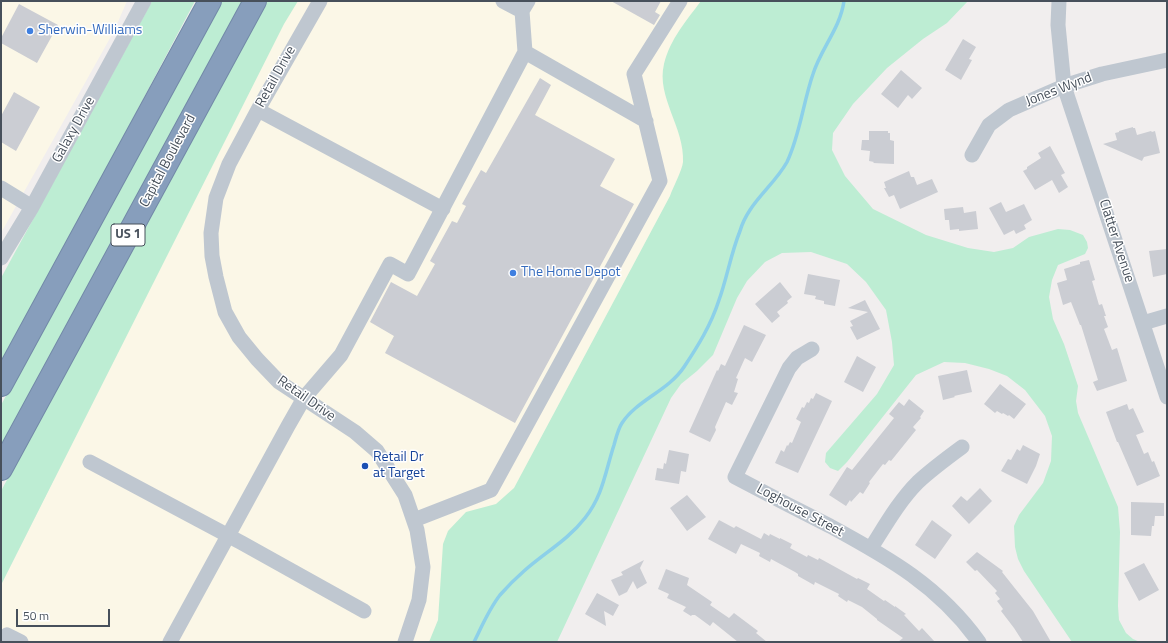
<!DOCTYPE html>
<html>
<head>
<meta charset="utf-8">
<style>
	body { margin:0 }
	#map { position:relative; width:1168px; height:643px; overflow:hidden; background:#f1eeee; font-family:"Titillium Web",sans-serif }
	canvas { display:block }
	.frame { position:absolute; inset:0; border:2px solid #47505b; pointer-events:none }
	.scale { position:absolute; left:16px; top:609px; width:94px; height:18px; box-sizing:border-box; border:2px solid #47505b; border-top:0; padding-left:5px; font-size:12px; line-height:14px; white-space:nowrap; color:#47505b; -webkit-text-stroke:3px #fff; paint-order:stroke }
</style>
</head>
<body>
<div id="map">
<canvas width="1168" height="643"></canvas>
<div class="frame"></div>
<div class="scale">50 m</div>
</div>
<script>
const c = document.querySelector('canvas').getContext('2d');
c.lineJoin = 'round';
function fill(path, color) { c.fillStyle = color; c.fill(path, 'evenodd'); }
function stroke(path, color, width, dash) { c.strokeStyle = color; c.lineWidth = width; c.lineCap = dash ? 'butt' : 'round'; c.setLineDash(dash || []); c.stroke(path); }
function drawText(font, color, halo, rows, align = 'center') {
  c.font = font + ' "Titillium Web",sans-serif'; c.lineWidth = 3; c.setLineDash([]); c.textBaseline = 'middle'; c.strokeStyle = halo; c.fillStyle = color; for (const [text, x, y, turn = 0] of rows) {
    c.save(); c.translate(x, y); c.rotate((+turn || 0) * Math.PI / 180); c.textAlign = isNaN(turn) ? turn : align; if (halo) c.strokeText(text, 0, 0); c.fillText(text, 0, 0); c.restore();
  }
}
const commercial = new Path2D(`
	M1,1H127L114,31L1,233Z
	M297,1H826L524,642H1V585L283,24Z`);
const green = new Path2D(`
	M152,1H195L1,368V278Z
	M219,1H245L1,455V405Z
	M265,1H298L284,24L1,585V491Z
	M701,1H968L947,23L923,39L887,68L853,104L833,133L832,150L845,176L873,209L926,235L968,248L994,252L1013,248L1029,237L1058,229L1070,230L1083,235L1087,242L1088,248L1085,254L1058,265L1052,280L1049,297L1053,319L1064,344L1078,386L1076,401L1078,413L1118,507L1120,532L1118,606L1119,620L1126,633L1133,639L1140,642H1072L1024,571L1018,559L1015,547L1014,526L1019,515L1043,483L1051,461L1052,436L1045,416L1025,390L1007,376L989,369L965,363L944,362L916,375L847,462L838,471L830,468L825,462L826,453L877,394L894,365L892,342L886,310L866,282L847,264L811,252L782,253L765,262L747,281L737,298L713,355L697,371L681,384L671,398L557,642H429L438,620L443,544L448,531L466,512L496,504L514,488L670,196C673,187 682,171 683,162C685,128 656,97 664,64C670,39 687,20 701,1Z`);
const stream = new Path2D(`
	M474,642C482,626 489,609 500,595C507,587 516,578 524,571C544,553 568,540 585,518C603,495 605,473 614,445C616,438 618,429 622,423C637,400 668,391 684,367C698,346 711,325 719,300C727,278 731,253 740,231C742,224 746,216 750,210C761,193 777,180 787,162C800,135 803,103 813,74C821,48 840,29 844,1`);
const building = new Path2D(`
	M611,1H661L655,12L660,15L654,25Z
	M19,4L58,25L37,63L1,43V38Z
	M963,39L976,47L969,59L972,60L961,80L945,70Z
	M901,70L922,88L912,99L908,95L898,108L881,94Z
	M540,78L551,85L535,115L615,159L600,186L634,204L515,423L385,353L394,336L370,322L391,282L417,296L435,264L430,261L452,221L457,223L466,206L462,204L481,170L486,173Z
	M14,92L40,107L16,151L1,142V116Z
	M1133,127V128H1135L1137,135L1151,131L1152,132L1155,131L1160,153L1144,157L1142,161L1103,144L1117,140L1115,133L1119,132V131Z
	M869,131H888V133H890V140L894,141V164L873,163L874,162L869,161L870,151L861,150L862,140H869Z
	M1050,146L1065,173L1061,175L1068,187L1059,193L1052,180L1035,190L1023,171L1027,169V167L1041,158L1038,153Z
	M909,171L911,177H914L917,185L932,179L938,192L900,209L894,195L889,197L884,188H886L884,182Z
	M1001,202L1006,212L1024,204L1032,220L1024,225L1026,229L1016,234L1014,230L1004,235L989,208Z
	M963,207L964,213L976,211L978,229L959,231V229L950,230L949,220H945L944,209Z
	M1167,249V274L1153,277L1149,251Z
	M1089,260L1095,280L1092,281L1099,305L1102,304L1106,316H1104L1108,327L1104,329L1112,350L1117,348L1127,381L1097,391L1093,382L1098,380L1081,325H1080L1071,302L1063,305L1057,283L1067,280L1064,269L1080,264V262Z
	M808,274L840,280L835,306L824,304V301L815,299L816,296L804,294Z
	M780,282L792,297L787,301L788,303L777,312L780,316L772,323L755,304Z
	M865,300L880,329L857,340L850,327L853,326L850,321L868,312L848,308Z
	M744,325L766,335L752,362L745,358L736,378L738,379L734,392L738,393L732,405L726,402L715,427L716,430L710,442L689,432L717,370L718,371L721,364L725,366Z
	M857,356L876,367L863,392L844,382Z
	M967,370L972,392L954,396L955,397L943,400L938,376Z
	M1000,384L1026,404L1014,419L1009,415L1008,416L1003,413L1002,414L997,411L995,413L984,404Z
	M816,393L832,401L798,473L775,463L781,450L784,452L787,445L788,446L790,442L792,443L801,422L796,419L802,407L804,408L807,402L809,403L811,398L813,399Z
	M909,399L924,411L920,417L921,418L913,427L916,430L891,461L889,460L885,465L883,464L869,482L870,483L863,494L860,492L851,502L850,500L846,506L829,495L847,467L852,470L894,418L889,414L899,402L904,406Z
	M1127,404L1129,410L1133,408L1144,432L1136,435L1144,454L1148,452L1152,462L1154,461L1160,476L1137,486L1118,442H1117L1106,412Z
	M1023,445L1040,454L1036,466L1027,484L1001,471L1008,459L1011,460L1017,449L1020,451Z
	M669,450L689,454L686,472L681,471L679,484L655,480L657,468L663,469L664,463L666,464Z
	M980,488L992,501L969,524L952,506L961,496L967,501Z
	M687,495L706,517L687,531L670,508Z
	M1131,502L1164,503V516H1155L1154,526H1152L1151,536L1131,535Z
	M719,520L734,528L736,526L761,539L764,533L769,536L770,534L780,539V538L792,544L790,548L807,557L808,555L818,560L819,558L857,579L858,578L870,584L867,589L884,601L885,600L895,607V606L906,614L904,615L919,631L922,628L935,642H898L903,638L877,620V619L862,607L848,600L847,602L838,596L839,594L815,582L814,585L798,576V574L795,572L771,559L770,562L759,556L760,553L741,544L736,554L708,539Z
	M932,520L952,535L935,559L915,545Z
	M977,552L1003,571L1002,572L1033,611L1051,642H1023L1014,628L1001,611L1003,609L997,601L1000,599L995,593L997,591L977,570L975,571L966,562Z
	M644,560L640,568L647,583L637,589L633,581L627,592L619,596L611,580L623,575L621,572Z
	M1144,563L1159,590L1139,601L1124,573Z
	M666,569L689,578L687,585L712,602L710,605L729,618L734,613L758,631L756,633L767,642H738L713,622L710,626L695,615H692L691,616L683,611L686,607L667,598L669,594L658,589Z
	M597,593L619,605L613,616L604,611L606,626L585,614Z`);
const minor = new Path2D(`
	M320,1L260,106L229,164L216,198L211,233L212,256L216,277L225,312L239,337L257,359L279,382L355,432L377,451L405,495L417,530L423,567L419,600L405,642
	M503,1L522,11
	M1059,1L1058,25L1064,86L1167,397
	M525,52L646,121
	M258,110L443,209
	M972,155L989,125L1009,110L1064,86L1102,74L1167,60
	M1,188L32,207
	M1,258L32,207L144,1
	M1143,323L1167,316
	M812,349L797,358L789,368L735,477C767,494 798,510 830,526C889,558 939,586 979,642
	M90,462L242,543L364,611
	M414,520L491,490L660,181L634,74L680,1
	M871,548C885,526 899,501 918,482C932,469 947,458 962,447
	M1,642L7,635L21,642
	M170,642L288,426L304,398L341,355L390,264L408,274L525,52L522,11L528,1`);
const highway = new Path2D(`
	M1,385L210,1
	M1,469L255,1`);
const markers = [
	[30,31,4,"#3f7fe0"],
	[513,273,4,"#3f7fe0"],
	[365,466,4,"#1a4fb4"]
];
const shields = [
	[128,235,34]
];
const shieldNames = [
	["US 1",128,235]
];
const shopNames = [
	["Sherwin-Williams",38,31],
	["The Home Depot",521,273]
];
const streetNames = [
	["Retail Drive",276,77,-61],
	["Jones Wynd",1059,90,-21],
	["Galaxy Drive",74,130,-61],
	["Capital Boulevard",168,161,-62],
	["Clatter Avenue",1116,241,72],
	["Retail Drive",306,399,35],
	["Loghouse Street",800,511,28]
];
const transitNames = [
	["Retail Dr",373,458],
	["at Target",373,474]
];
fill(commercial, '#fbf7e7');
fill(green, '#bdedd3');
stroke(stream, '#8cd0e9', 3.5);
fill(building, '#cbcdd3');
stroke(highway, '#7289a7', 24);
stroke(minor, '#bfc7d0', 15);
stroke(highway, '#879ebc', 22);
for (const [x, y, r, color] of markers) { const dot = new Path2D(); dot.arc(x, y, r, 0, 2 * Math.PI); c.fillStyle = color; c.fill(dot); stroke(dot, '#fff', 1.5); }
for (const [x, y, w] of shields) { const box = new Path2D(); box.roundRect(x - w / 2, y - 11, w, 22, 3); c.fillStyle = '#fff'; c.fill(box); stroke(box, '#47505b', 1); }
drawText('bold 13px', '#47505b', null, shieldNames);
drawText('14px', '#366cbe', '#fff', shopNames, 'left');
drawText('14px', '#47505b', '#fff', streetNames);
drawText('14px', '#164399', '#fff', transitNames, 'left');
</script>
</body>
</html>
